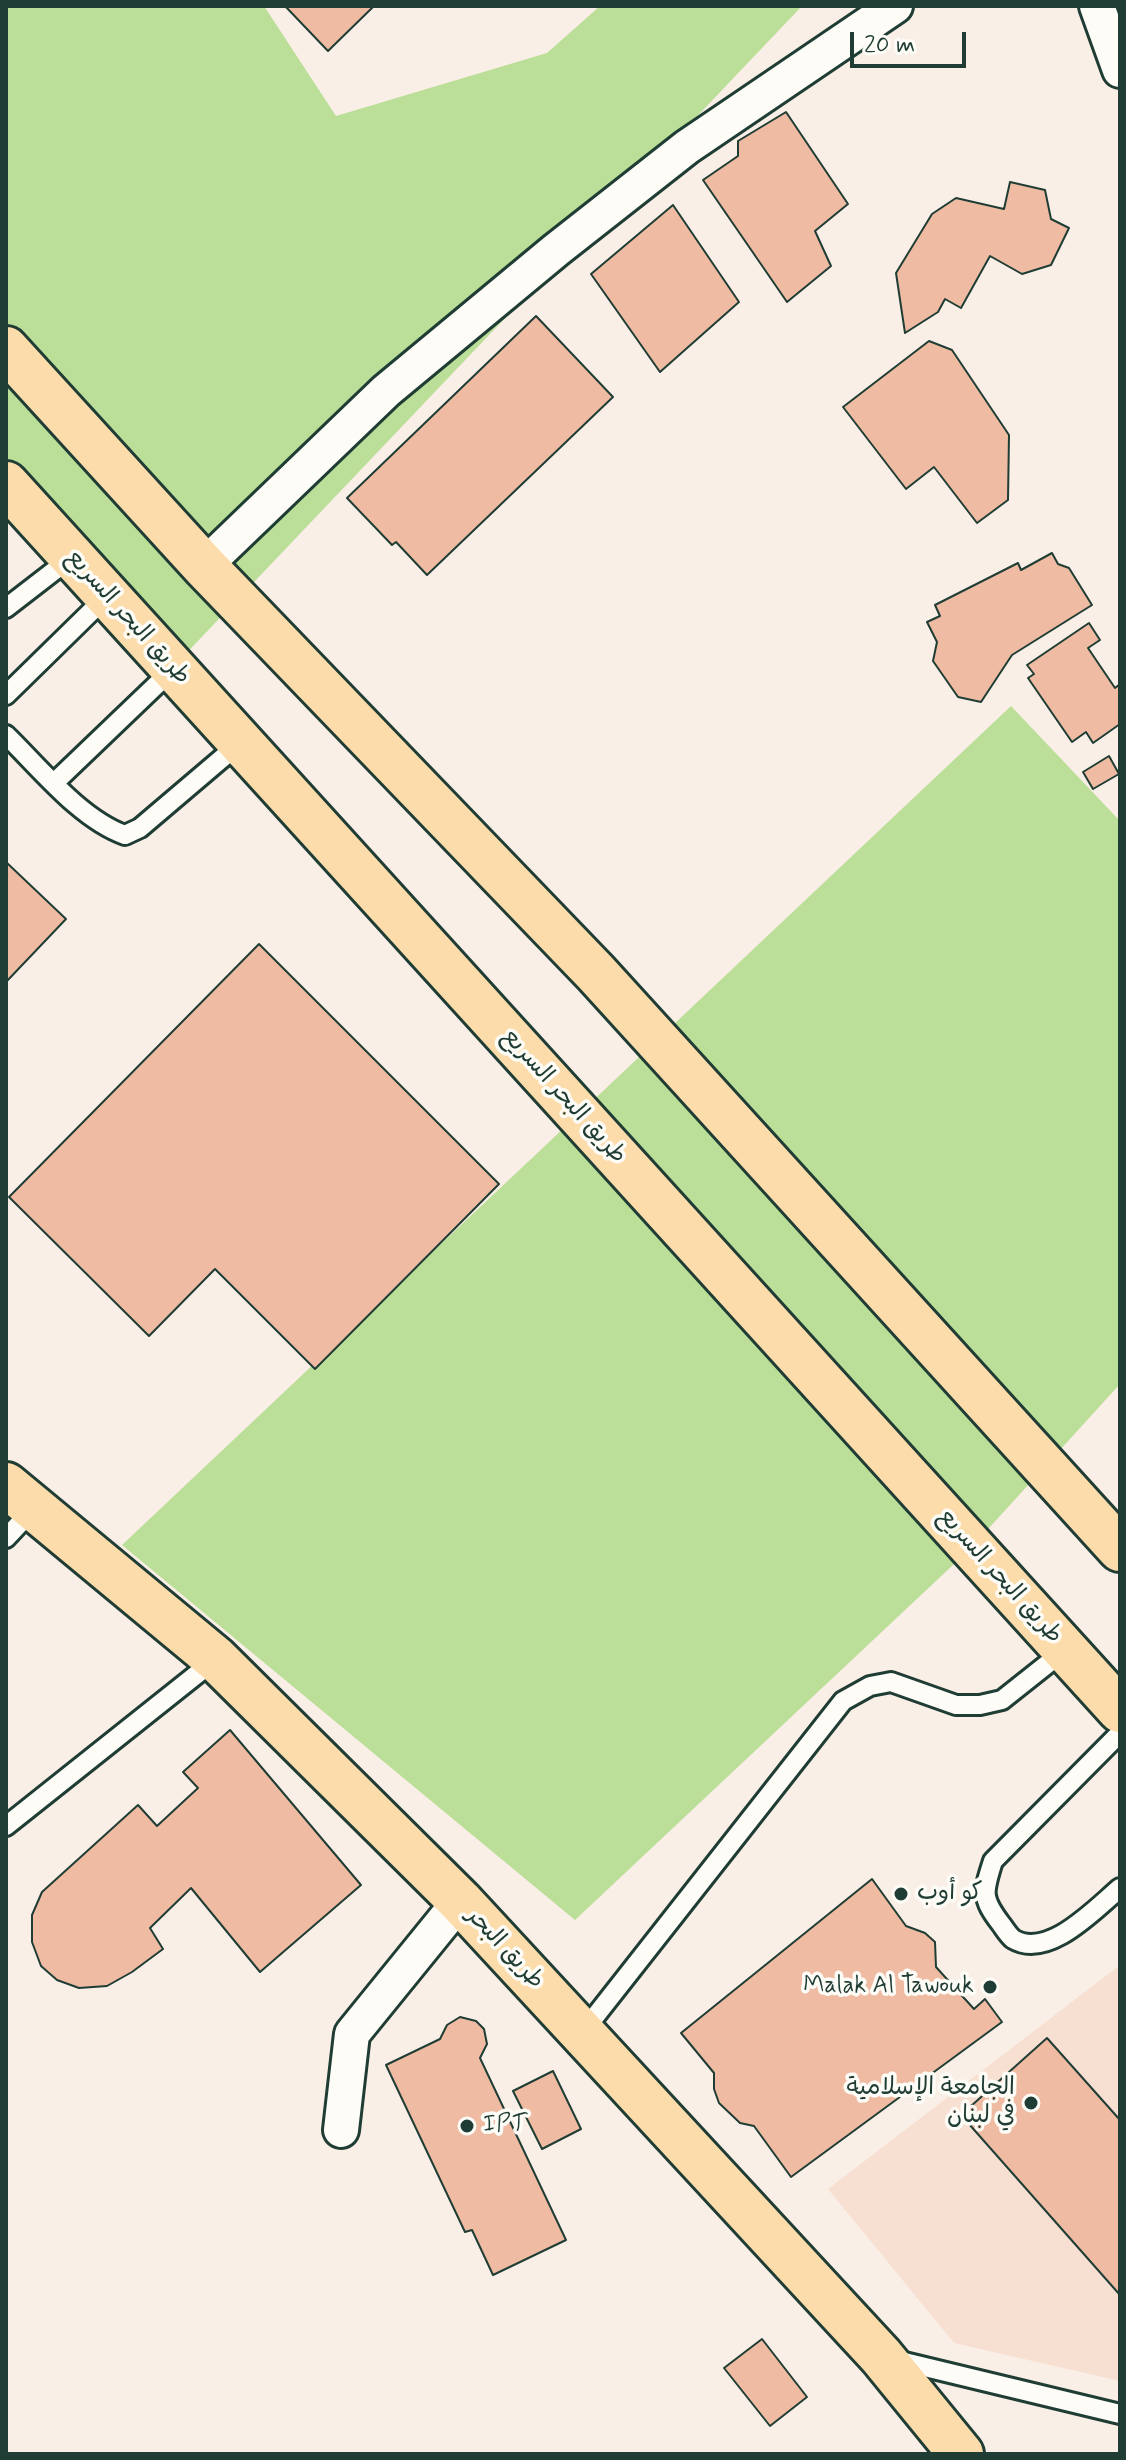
<!DOCTYPE html>
<html>
<head>
<meta charset="utf-8">
<style>
	body { margin:0 }
	#map { position:relative; width:1126px; height:2460px; overflow:hidden; background:#faefe6; font-family:Mynerve,sans-serif }
	canvas { display:block }
	.frame { position:absolute; inset:0; border:8px solid #1f3d34; pointer-events:none }
	.scale { position:absolute; left:850px; top:32px; width:116px; height:36px; box-sizing:border-box; border:4px solid #1f3d34; border-top:0; padding-left:10px; font-size:24px; line-height:28px; white-space:nowrap; color:#1f3d34; -webkit-text-stroke:6px #fdfcf7; paint-order:stroke }
</style>
</head>
<body>
<div id="map">
<canvas width="1126" height="2460"></canvas>
<div class="frame"></div>
<div class="scale">20 m</div>
</div>
<script>
const c = document.querySelector('canvas').getContext('2d');
c.lineJoin = 'round';
function fill(path, color) { c.fillStyle = color; c.fill(path, 'evenodd'); }
function stroke(path, color, width, dash) { c.strokeStyle = color; c.lineWidth = width; c.lineCap = dash ? 'butt' : 'round'; c.setLineDash(dash || []); c.stroke(path); }
function drawText(font, color, halo, rows, align = 'center') {
  c.font = font + ' Mynerve,"Playpen Sans Arabic",sans-serif'; c.lineWidth = 7; c.setLineDash([]); c.textBaseline = 'middle'; c.strokeStyle = halo; c.fillStyle = color; for (const [text, x, y, turn = 0] of rows) {
    c.save(); c.translate(x, y); c.rotate((+turn || 0) * Math.PI / 180); c.textAlign = isNaN(turn) ? turn : align; if (halo) c.strokeText(text, 0, 0); c.fillText(text, 0, 0); c.restore();
  }
}
const built = new Path2D(`
	M1120,1965V2381L954,2343L828,2189Z`);
const green = new Path2D(`
	M6,6H264L336,116L547,53L600,6H802L177,663L6,486Z
	M1011,706L1120,821V1384L969,1550L575,1920L122,1545Z`);
const building = new Path2D(`
	M285,6H374L328,51Z
	M786,112L848,204L815,231L831,266L787,302L703,180L738,156V141Z
	M1010,182L1045,190L1051,219L1069,228L1051,265L1022,274L990,256L961,308L945,299L938,312L905,333L896,273L932,214L956,198L1004,209Z
	M673,205L739,302L660,372L591,274Z
	M536,316L613,397L427,575L396,542L392,545L347,498Z
	M929,341L952,350L1009,435L1008,500L977,523L934,467L906,489L843,407Z
	M1052,553L1058,564L1069,568L1092,605L1012,655L981,702L958,697L933,661L937,642L927,622L940,616L935,605L1018,563L1021,570Z
	M1089,623L1100,640L1088,648L1115,688L1120,684V724L1093,743L1086,732L1072,742L1028,678L1034,674L1027,665Z
	M1109,756L1119,774L1093,789L1083,772Z
	M6,862L66,919L6,982Z
	M259,944L499,1184L315,1369L215,1269L149,1336L9,1197Z
	M230,1730L361,1885L260,1972L191,1888L150,1928L163,1949L132,1972L107,1986L79,1988L57,1980L41,1966L32,1942V1915L42,1892L138,1805L157,1826L198,1788L183,1772Z
	M872,1879L906,1926L925,1933L935,1942L936,1967L974,2009L985,1999L1002,2022L791,2177L754,2126L740,2123L719,2103L714,2089V2073L681,2033Z
	M460,2017L476,2021L484,2029L487,2044L480,2058L566,2240L493,2275L472,2230L465,2232L386,2065L440,2039L447,2025Z
	M1047,2038L1120,2120V2295L961,2115Z
	M553,2071L581,2129L542,2149L513,2091Z
	M762,2339L807,2397L770,2426L724,2368Z`);
const lane = new Path2D(`
	M6,608L72,557
	M6,695L107,596
	M6,735C40,768 80,819 125,835L140,828L240,743
	M55,782L173,669
	M6,1538L34,1508
	M1120,1733L993,1861C983,1892 981,1898 1001,1924C1004,1928 1009,1936 1013,1939C1048,1960 1095,1909 1120,1888
	M6,1826L216,1659
	M582,2033L843,1701L870,1686L891,1682L956,1705H980L1002,1700L1065,1650
	M896,2360L1120,2414`);
const street = new Path2D(`
	M1097,6L1120,70
	M204,566L386,391L556,250L687,147L895,6
	M341,2130L352,2034L460,1901`);
const highway = new Path2D(`
	M6,349L204,566L596,973L1120,1549
	M6,484L1120,1710
	M6,1485L216,1659L460,1901L881,2356L961,2454`);
const markers = [
	[901,1894,8,"#1f3d34"],
	[990,1987,8,"#1f3d34"],
	[1031,2103,8,"#1f3d34"],
	[467,2126,8,"#1f3d34"]
];
const streetNames = [
	["طريق البحر السريع",127,618,48],
	["طريق البحر السريع",563,1097,48],
	["طريق البحر السريع",999,1577,48],
	["طريق البحر",504,1949,47]
];
const poiNames = [
	["كو أوب",917,1894],
	["Malak Al Tawouk",974,1987,"right"],
	["الجامعة الإسلامية",1015,2089,"right"],
	["في لبنان",1015,2117,"right"],
	["IPT",483,2126]
];
fill(built, '#f7dfd2');
fill(green, '#bbde98');
fill(building, '#f0bba3');
stroke(building, '#1f3d34', 2);
stroke(lane, '#1f3d34', 24);
stroke(street, '#1f3d34', 40);
stroke(highway, '#1f3d34', 50);
stroke(lane, '#fdfcf7', 18);
stroke(street, '#fdfcf7', 34);
stroke(highway, '#fddcac', 44);
for (const [x, y, r, color] of markers) { const dot = new Path2D(); dot.arc(x, y, r, 0, 2 * Math.PI); c.fillStyle = color; c.fill(dot); stroke(dot, '#fdfcf7', 3); }
drawText('24px', '#1f3d34', '#fdfcf7', streetNames);
drawText('24px', '#1f3d34', '#fdfcf7', poiNames, 'left');
</script>
</body>
</html>
